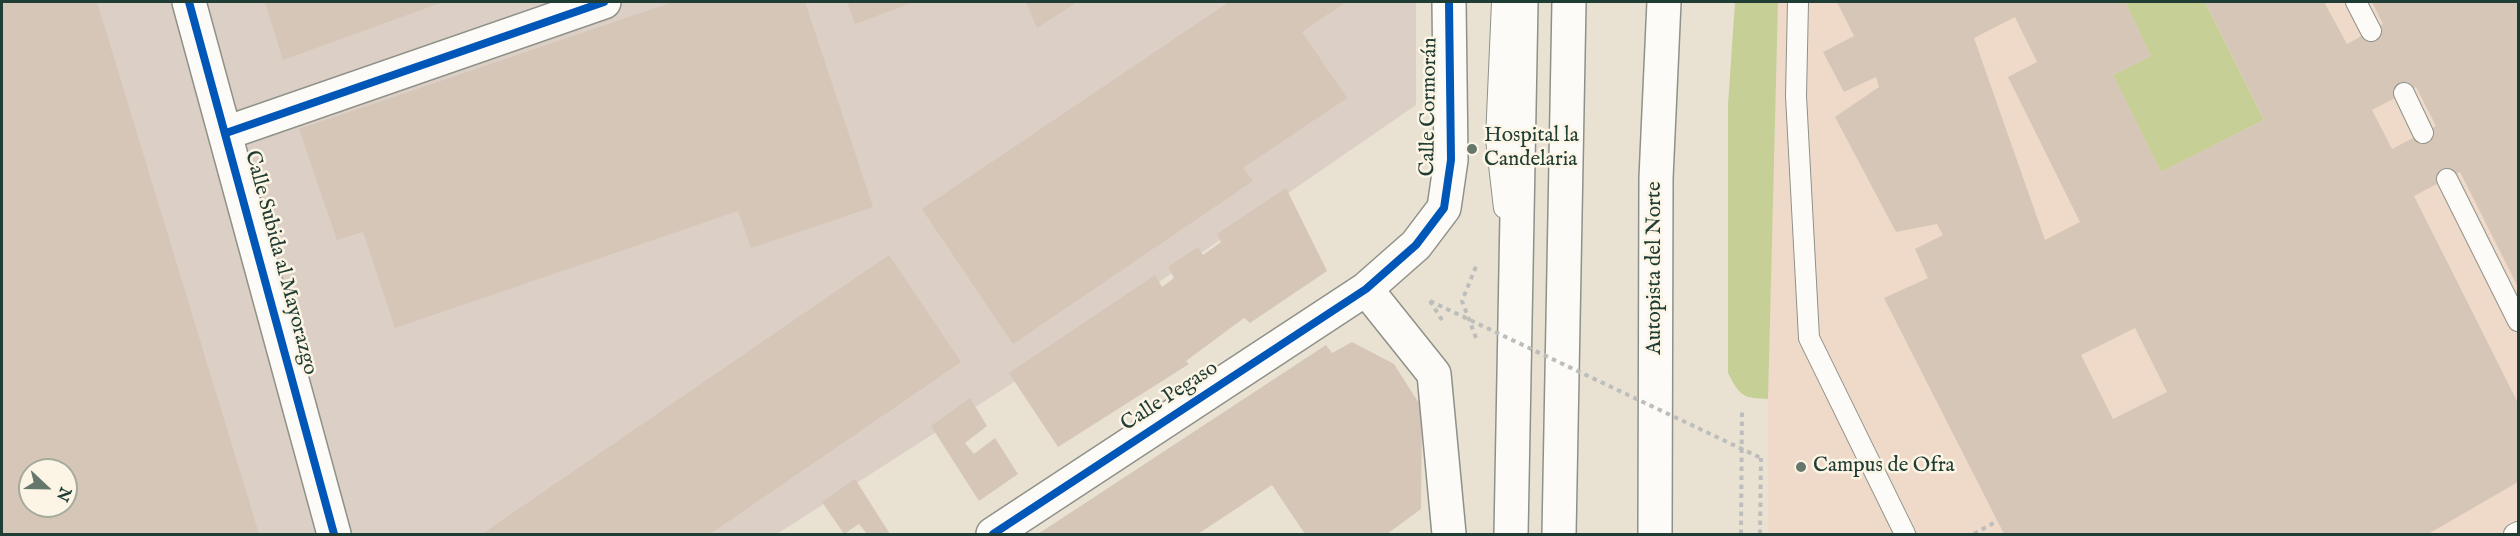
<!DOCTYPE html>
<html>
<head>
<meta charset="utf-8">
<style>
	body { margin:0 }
	#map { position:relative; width:2520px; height:536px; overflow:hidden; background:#e9e2d3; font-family:"IM FELL English",serif }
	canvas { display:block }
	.frame { position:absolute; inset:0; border:3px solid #1f3d34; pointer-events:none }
	.north { position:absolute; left:18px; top:458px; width:60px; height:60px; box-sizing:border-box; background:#fcf5e5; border:2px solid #a4ab9e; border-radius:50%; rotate:112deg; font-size:16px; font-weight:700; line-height:24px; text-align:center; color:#1f3d34 }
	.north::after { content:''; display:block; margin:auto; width:21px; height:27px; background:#66776c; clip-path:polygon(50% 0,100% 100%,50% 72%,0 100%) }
</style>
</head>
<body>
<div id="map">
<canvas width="2520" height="536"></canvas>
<div class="frame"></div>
<div class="north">N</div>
</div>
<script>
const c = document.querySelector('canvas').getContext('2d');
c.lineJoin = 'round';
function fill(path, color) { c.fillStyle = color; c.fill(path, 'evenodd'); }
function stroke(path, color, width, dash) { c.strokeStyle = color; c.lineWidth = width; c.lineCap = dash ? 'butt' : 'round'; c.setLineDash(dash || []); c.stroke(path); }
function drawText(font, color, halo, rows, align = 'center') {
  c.font = font + ' "IM FELL English",serif'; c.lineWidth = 5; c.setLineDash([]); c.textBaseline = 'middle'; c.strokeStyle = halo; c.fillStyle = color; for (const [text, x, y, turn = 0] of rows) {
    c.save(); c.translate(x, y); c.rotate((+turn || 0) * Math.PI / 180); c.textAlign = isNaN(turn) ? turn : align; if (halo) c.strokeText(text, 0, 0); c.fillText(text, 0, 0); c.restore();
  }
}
const built = new Path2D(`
	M1778,2H2518V534H1768V369Z`);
const industrial = new Path2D(`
	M2,2H1416V105L1005,388L777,534H2ZM30,470H66V506H30Z`);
const green = new Path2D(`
	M1735,2H1778L1768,399C1742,398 1740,396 1728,373V105Z
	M2125,2H2205L2264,120L2161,172L2113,75L2151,56Z`);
const building = new Path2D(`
	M2,2H97L259,534H2ZM30,470H66V506H30Z
	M265,2H443L283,60Z
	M673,2H805L873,207L751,248L738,211L395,328L363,232L337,240L299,129Z
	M847,2H914L855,24Z
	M1026,2H1077L1037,28Z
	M1229,2H1346L1302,32L1347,98L1243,168L1253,181L1013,344L922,209Z
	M1837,2H2125L2151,56L2113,75L2161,172L2264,120L2205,2H2324L2347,44L2383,24L2372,2H2516L2518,6V287L2460,172L2414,196L2518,403V482L2428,534H2004L1884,298L1928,278L1915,249L1943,235L1937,224L1896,232L1835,117L1879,87L1876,77L1844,92L1823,52L1854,36ZM2015,17L2037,62L2008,77L2080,222L2045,240L1974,38ZM2416,87L2436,126L2392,149L2372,110ZM2135,328L2167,392L2113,419L2081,355Z
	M1286,188L1327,271L1250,323L1244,318L1186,361L1189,364L1058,447L1009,373L1155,275L1162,287L1174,278L1168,267L1198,247L1203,255L1221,242L1217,234Z
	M889,255L961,362L710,534H482Z
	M1352,342L1394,364L1422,408L1421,509L1387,534H1305L1272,485L1198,534H1038L1326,345L1332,353Z
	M970,398L987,426L965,443L974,454L995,438L1018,474L979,501L931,426Z
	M855,479L890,534H867L859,524L844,534L822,502Z`);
const path = new Path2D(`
	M1430,301L1442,320
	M1476,338L1462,301L1477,264
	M1741,534L1742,408
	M1760,534L1761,458
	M1974,534L1997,521`);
const lane = new Path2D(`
	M1502,2L1496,139L1504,208
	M1798,2L1796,96L1809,338L1905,534
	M2356,2L2371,31
	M2404,93L2423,133
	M2447,179L2518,321
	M2514,534L2518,532`);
const street = new Path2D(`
	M189,2L334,534
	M226,133L604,2
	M1366,289L1434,374L1449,534
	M993,534L1366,289L1416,245L1444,208L1451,160L1449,2`);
const highway = new Path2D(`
	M1511,534L1521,2
	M1559,534L1569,2
	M1655,534L1656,178L1664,2`);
const pathBridge = new Path2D(`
	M1430,301L1761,458`);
const cycleway = new Path2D(`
	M189,2L334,534
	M226,133L604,2
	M993,534L1366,289L1416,245L1444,208L1451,160L1449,2`);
const markers = [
	[1472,149,6,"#66776c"],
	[1801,467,6,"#66776c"]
];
const streetNames = [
	["Calle Cormorán",1430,107,-89],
	["Calle Subida al Mayorazgo",280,263,75],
	["Autopista del Norte",1656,268,-90],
	["Calle Pegaso",1170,397,-33]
];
const poiNames = [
	["Hospital la",1484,137],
	["Candelaria",1484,161],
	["Campus de Ofra",1813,467]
];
fill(built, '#efdac9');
fill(industrial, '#dbcfc6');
fill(green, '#c5cf96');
fill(building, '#d6c6b7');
stroke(lane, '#8f9188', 22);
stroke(street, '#8f9188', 36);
stroke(highway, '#8f9188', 36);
stroke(path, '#bdbebb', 4, [4.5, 4.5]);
stroke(lane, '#fcfbf8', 20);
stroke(street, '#fcfbf8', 33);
stroke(highway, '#fcfbf8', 33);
stroke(pathBridge, '#bdbebb', 4, [4.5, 4.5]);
stroke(cycleway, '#0057b8', 8);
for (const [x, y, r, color] of markers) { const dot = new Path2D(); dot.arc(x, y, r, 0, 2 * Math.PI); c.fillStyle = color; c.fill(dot); stroke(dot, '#fcf5e5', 2); }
drawText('21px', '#1f3d34', '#fcf5e5', streetNames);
drawText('21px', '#1f3d34', '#fcf5e5', poiNames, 'left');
</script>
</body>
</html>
